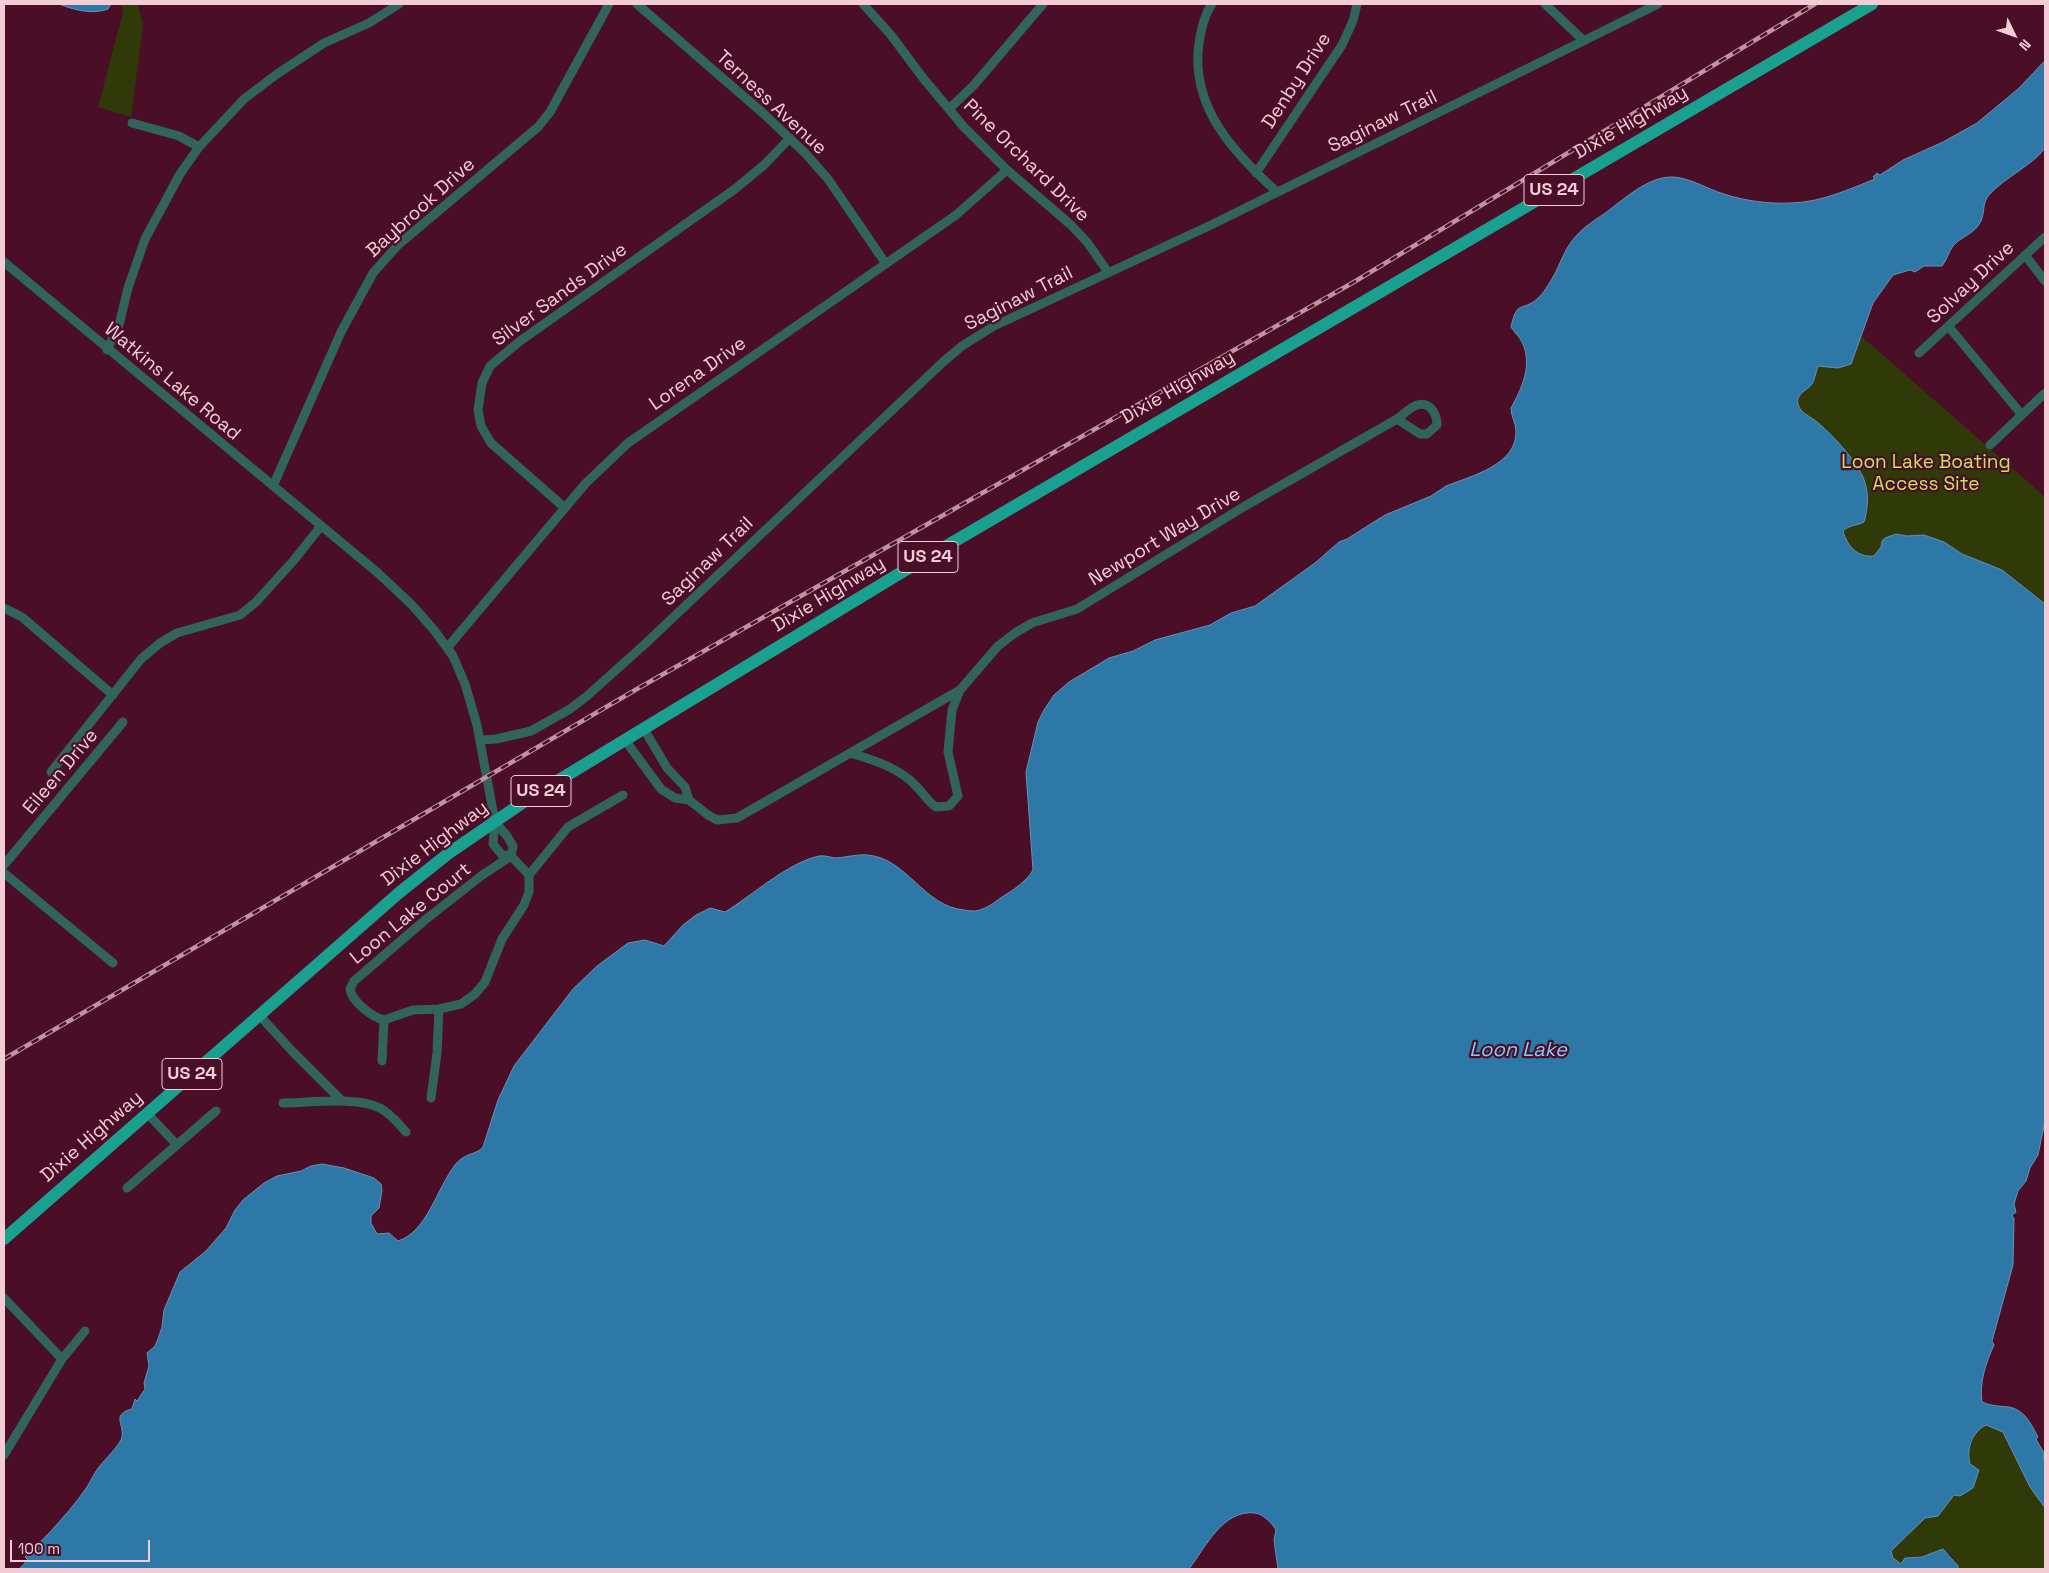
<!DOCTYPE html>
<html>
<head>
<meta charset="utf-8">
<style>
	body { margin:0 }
	#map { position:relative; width:2049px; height:1573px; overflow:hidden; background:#4a0e26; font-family:"Space Grotesk",sans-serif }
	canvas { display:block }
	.frame { position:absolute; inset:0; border:5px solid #f3ccd6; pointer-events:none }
	.north { position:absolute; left:1989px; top:10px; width:50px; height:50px; -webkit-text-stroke:4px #4a0e26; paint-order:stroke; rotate:132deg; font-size:14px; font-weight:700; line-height:20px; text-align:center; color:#f3ccd6 }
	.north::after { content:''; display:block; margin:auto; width:18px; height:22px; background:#f3ccd6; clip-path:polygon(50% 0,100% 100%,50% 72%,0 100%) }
	.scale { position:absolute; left:10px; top:1540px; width:140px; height:22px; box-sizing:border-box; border:2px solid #f3ccd6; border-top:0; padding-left:6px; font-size:15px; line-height:18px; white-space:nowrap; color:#f3ccd6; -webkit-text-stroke:4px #4a0e26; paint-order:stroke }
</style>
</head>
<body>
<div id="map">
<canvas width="2049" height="1573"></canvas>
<div class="frame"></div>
<div class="north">N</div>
<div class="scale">100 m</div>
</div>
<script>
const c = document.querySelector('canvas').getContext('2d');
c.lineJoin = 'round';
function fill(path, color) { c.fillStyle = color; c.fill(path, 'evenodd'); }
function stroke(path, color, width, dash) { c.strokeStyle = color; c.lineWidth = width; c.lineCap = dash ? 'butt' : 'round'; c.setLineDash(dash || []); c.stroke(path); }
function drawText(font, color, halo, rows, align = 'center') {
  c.font = font + ' "Space Grotesk",sans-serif'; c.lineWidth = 4.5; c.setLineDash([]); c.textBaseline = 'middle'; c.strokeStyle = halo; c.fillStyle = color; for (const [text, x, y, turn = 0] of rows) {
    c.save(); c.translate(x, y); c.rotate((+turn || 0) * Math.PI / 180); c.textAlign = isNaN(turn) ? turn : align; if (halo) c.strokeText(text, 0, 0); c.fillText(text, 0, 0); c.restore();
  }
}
const green = new Path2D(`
	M121,4H138L143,26L131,117L98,107L123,12Z
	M1861,336L2045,497V604L2002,570L1963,554L1944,542L1924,535L1905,536L1896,534L1885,538L1882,541L1881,547L1875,556C1858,558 1847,546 1843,531C1849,525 1856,526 1864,522L1868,490L1861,470L1826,429L1803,412L1797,403L1799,396L1813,383L1818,365L1838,368L1854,358Z
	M1984,1426L1999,1429L2003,1432L2030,1487L2045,1508V1569H1958V1566L1950,1554L1907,1557L1904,1559L1903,1563L1898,1564L1891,1554L1893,1548L1925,1518L1938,1516L1954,1495L1960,1496C1970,1488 1978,1483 1978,1468C1957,1465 1973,1433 1984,1426Z`);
const water = new Path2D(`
	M59,4H111L108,9C93,15 74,10 59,4Z
	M2045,61V148C2033,165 2005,177 1989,195C1982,203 1985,212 1981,221C1975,234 1960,237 1953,246C1948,253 1947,260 1942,266H1924L1915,272L1910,270L1893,275L1873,303L1851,364L1838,368L1818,366C1816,371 1815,379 1812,384C1808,390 1795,394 1798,404C1800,413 1810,416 1817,422C1827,430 1835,439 1844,449C1864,473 1873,489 1864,522C1856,526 1849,525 1843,531C1847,546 1858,558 1874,556L1881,547L1882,541L1885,538L1896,534L1906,536L1924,535L1944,542L1962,554L2002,570L2045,604V1121L2038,1155L2030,1168L2026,1181L2018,1191L2014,1204L2016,1212L2012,1215L2014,1219L2013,1265L1992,1341L1994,1345C1986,1362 1979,1383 1982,1402C1991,1406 1999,1406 2009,1407C2025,1410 2031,1424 2038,1437L2036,1439L2044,1453L2043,1459L2045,1463V1508L2030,1487L2003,1432L1986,1425C1972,1432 1966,1449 1970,1464L1979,1470L1973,1488L1960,1496L1954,1495L1938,1516L1925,1518L1891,1551L1893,1558L1901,1564L1905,1558L1922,1557L1943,1549L1958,1566V1569H1278L1274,1540L1276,1530C1272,1523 1263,1514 1255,1513C1223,1509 1205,1548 1189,1569H19L28,1560L25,1557C33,1548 42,1541 50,1532C63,1518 76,1503 87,1487C91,1481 94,1473 99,1467C106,1458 116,1449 121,1440C127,1426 109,1415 132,1409L135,1399L137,1401L145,1389L144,1383L149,1366L147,1353L155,1346L158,1339L162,1327L164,1310L180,1272L206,1251L226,1228L235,1210L243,1200L264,1183L277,1176L301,1171L311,1166L322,1164L344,1168L374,1178L381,1184L382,1190L379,1208L371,1216V1223L377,1234L389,1233L398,1241C427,1232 437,1188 455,1165C465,1152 477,1155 483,1147L498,1100L514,1066L573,989L597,966L628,943L645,940L664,946L683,925L696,915L710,908L725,912C753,895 787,863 819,856C826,855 831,858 837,858C847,857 858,854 868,855C908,859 923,906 964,910C970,911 977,912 982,909C989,907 996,901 1002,897C1013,890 1026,882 1033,870L1026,772L1038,722L1044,710L1054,695L1069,682L1109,658L1133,651L1155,640L1210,625L1231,613L1255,606L1315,563L1339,542L1347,539L1385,515L1431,496L1446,486C1471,476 1517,465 1516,431C1516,423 1511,417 1511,408C1522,388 1533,365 1522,342C1519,336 1514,332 1511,327C1517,299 1522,312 1537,299C1543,294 1549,284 1553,277C1561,263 1565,247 1577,235C1585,226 1595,220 1604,214C1623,200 1648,176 1673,177C1691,178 1707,189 1724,194C1745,201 1769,204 1791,203C1822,202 1847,190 1875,179L1873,177L1877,173L1880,175L1903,160L1943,142L1977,123L2018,89Z`);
const minor = new Path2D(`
	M637,4L764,114L806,154L828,179L886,264
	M863,4L891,35L923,78L963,126L1007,170L1071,225L1087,242L1108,272
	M1212,4C1204,15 1201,30 1199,43C1190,107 1234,153 1277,192
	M1545,4L1583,40
	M949,109L974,85L1043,4
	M132,123L179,136L199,147
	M1256,173L1342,45L1353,21L1357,4
	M2025,255L2045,281
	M4,262L378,573L412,605L434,630L453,656L465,684L477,725L495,822L493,844L502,855L511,856L513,846L507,836L495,822
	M1949,327L2022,415
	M107,350L119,325L128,288L145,239L180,174L199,147L244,99L277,74L324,43L369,23L399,4
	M1919,353L2045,237
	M1990,445L2045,393
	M273,486L341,332L373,273L398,245L538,127L550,112L609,4
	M565,508L491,443L481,426L478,410L482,383L490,366L520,341L735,189L764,165L790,138
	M4,608L22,617L113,695
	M447,648L585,484L628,443L956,215L1007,170
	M644,729L667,768L685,787L689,800L708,815L717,820L737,818L960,690L998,646L1015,633L1032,623L1077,609L1245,506L1397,419L1420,434H1427L1437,425C1437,414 1430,401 1417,405C1410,407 1403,415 1397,419
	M480,740L496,739L531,731L570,709L587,696L645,644L943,362L962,346L994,326L1211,225L1658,4
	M625,740L661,789L675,798L689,800
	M850,753C874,760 900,768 917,787C924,794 928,802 936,807L949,806L958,796L948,752L952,710L960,690
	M51,772L141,659L160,643L177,633L240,615L256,602L294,560L321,526
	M4,865L123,722
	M4,873L113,963
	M259,1015L293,1052L342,1101
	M384,1020L413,1010L439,1009L461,1004L475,994L485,982L502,939L524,905L529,892V875L568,827L623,795
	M384,1020C372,1017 352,1002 350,989L354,981L425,920L481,876L511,856L529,875
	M382,1061L384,1020
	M431,1098L437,1053L439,1009
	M283,1103C310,1103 357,1096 380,1108C391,1114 398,1123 406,1132
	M147,1113L176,1144
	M127,1188L216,1111
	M4,1298L62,1359L4,1455
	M62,1359L85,1331`);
const primary = new Path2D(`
	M4,1239L400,892L449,853L531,797L902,572L1872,4`);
const rail = new Path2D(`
	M4,1059L637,689L1354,282L1815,4`);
const shields = [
	[1554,190,60],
	[928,557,60],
	[541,791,60],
	[192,1074,60]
];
const shieldNames = [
	["US 24",1554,190],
	["US 24",928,557],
	["US 24",541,791],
	["US 24",192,1074]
];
const streetNames = [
	["Denby Drive",1297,81,-57],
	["Terness Avenue",771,103,43],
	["Saginaw Trail",1383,122,-26],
	["Dixie Highway",1631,123,-30],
	["Pine Orchard Drive",1026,161,44],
	["Baybrook Drive",421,208,-42],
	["Solvay Drive",1971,283,-43],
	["Silver Sands Drive",560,295,-36],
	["Saginaw Trail",1019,299,-27],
	["Lorena Drive",698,374,-35],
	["Watkins Lake Road",172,382,40],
	["Dixie Highway",1178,388,-30],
	["Newport Way Drive",1165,537,-31],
	["Saginaw Trail",708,562,-44],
	["Dixie Highway",829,595,-31],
	["Eileen Drive",61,772,-50],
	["Dixie Highway",435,844,-37],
	["Loon Lake Court",411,914,-39],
	["Dixie Highway",92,1137,-41]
];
const parkNames = [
	["Loon Lake Boating",1926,463],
	["Access Site",1926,485]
];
const waterNames = [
	["Loon Lake",1518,1051]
];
fill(green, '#303a09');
fill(water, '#2e78a7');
stroke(water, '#6991b5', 1);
stroke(minor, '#31655c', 9);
stroke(primary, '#1aa08e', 12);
stroke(rail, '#c093a1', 4.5);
stroke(rail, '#4a0e26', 2.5, [8]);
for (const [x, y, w] of shields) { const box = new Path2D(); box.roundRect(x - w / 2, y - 15.5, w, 31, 4); c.fillStyle = '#4a0e26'; c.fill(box); stroke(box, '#f3ccd6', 1); }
drawText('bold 18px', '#f3ccd6', null, shieldNames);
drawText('19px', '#f3ccd6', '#4a0e26', streetNames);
drawText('19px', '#c4e25f', '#4a0e26', parkNames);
drawText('italic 20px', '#87caf9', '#4a0e26', waterNames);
</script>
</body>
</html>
